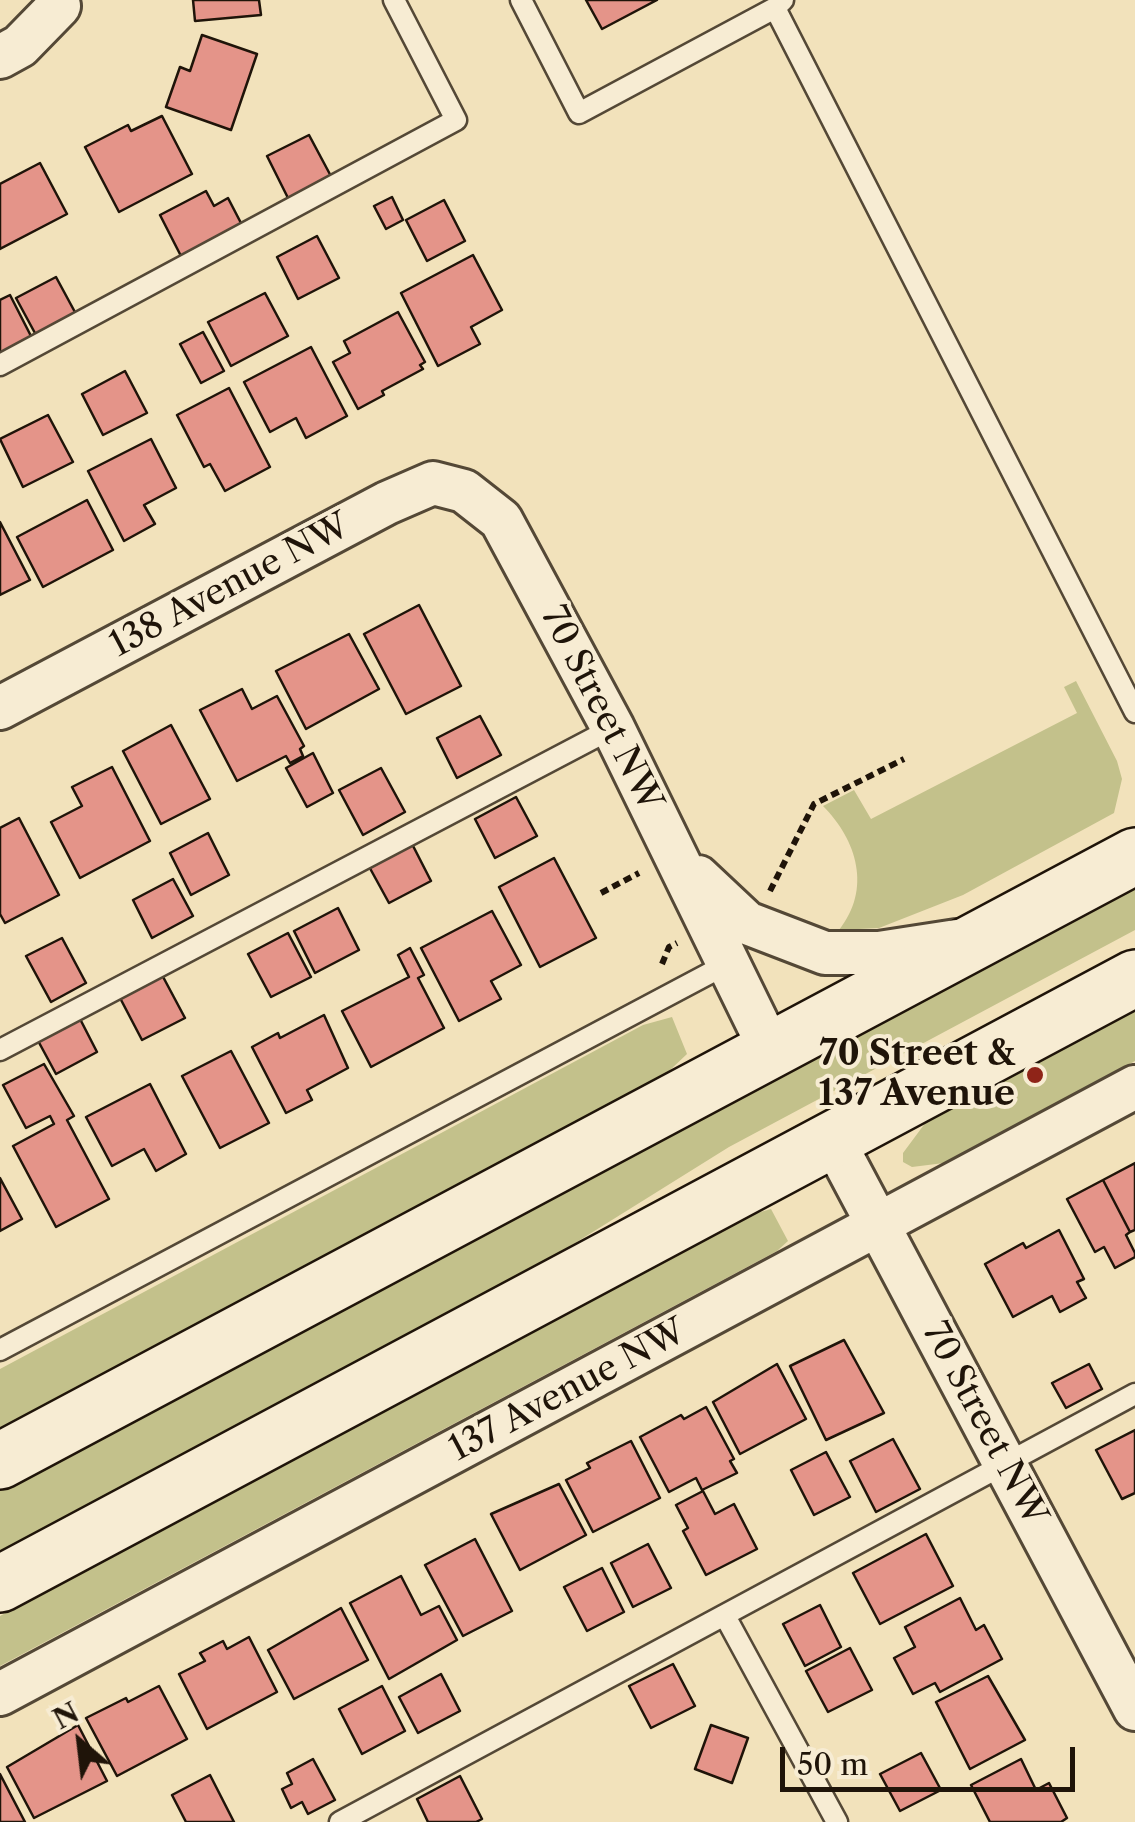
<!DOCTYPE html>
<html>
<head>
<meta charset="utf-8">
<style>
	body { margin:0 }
	#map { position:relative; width:1135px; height:1822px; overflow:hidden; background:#f2e2bb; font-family:"Libre Caslon Text",serif }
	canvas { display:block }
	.north { position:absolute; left:30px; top:1692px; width:100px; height:100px; -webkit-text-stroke:8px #f7ecd3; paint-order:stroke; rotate:332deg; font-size:28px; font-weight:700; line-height:40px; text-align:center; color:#1f1409 }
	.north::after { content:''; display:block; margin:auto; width:35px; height:45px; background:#1f1409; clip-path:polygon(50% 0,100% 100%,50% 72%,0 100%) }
	.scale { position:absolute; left:780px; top:1747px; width:295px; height:45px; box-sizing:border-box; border:5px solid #1f1409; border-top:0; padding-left:12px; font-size:30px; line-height:35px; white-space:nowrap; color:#1f1409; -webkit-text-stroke:8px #f7ecd3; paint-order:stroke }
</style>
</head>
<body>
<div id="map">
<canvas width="1135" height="1822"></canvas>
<div class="north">N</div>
<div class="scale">50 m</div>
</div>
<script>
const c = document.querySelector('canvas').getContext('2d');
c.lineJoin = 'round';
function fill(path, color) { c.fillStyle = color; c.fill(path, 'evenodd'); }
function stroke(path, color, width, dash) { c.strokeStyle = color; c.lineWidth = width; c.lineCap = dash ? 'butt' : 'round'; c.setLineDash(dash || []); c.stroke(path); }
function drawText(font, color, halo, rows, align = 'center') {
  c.font = font + ' "Libre Caslon Text",serif'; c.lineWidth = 8; c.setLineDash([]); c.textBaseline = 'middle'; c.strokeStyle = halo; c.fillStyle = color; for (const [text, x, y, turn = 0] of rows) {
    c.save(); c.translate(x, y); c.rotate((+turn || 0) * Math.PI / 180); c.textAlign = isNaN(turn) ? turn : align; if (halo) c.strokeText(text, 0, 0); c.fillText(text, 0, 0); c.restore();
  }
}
const green = new Path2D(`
	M1076,681L1117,761L1122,779L1114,813L963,895L879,928L839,930C872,889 857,840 823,806L854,790L871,819L1077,713L1064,687Z
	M1135,883V930L729,1147L519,1278L0,1556V1490Z
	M1135,1010V1061L944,1163L912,1167L903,1162V1153L926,1122Z
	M672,1017L687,1054L668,1072L0,1430V1369L643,1025Z
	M771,1209L788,1241L777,1251L0,1666V1616L750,1215Z`);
const building = new Path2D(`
	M193,0H259L261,15L195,21Z
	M586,0H657L602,29Z
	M202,35L257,54L231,130L166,107L180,67L190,71Z
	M162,116L192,174L119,212L85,147L128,125L131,131Z
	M309,135L333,180L290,202L267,156Z
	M40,163L67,214L0,249V184Z
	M206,191L214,206L228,198L242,225L183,260L160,215Z
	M392,197L403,220L386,229L374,206Z
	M444,200L465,241L427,261L406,220Z
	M317,236L339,278L298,299L277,257Z
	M473,255L502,310L471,327L480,344L438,366L401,293Z
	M56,277L76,314L36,335L16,298Z
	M265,293L288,336L231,366L208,322Z
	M10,295L33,340L0,357V300Z
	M398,312L425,362L420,365L423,369L382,391L384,395L358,409L333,362L350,353L344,341Z
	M203,332L224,371L201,383L180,344Z
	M311,347L347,416L306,438L296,418L270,432L244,382Z
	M125,371L147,413L103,435L82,394Z
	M229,388L270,467L225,491L210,464L204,467L177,415Z
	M48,415L73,462L23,487L0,439Z
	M151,439L176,488L144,505L155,524L124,541L88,471Z
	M87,500L113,550L43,587L17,537Z
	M0,522L30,580L0,595Z
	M419,605L461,686L406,714L364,634Z
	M349,634L379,689L306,729L276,671Z
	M242,689L252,709L277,696L304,746L300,749L303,756L290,763L286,756L237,781L200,710Z
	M480,716L501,755L457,778L437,738Z
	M171,725L210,799L161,824L123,751Z
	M313,753L333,793L307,807L286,768Z
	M112,767L150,841L80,878L51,822L82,806L72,787Z
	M381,768L405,812L363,835L339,790Z
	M516,797L537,836L495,858L475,819Z
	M19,818L59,895L5,923L0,914V828Z
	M208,833L229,875L191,895L170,853Z
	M409,838L431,881L389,903L366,861Z
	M554,858L596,938L540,967L499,887Z
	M173,879L193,916L152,938L133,900Z
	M338,908L359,950L315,973L294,931Z
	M492,911L521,965L491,981L501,999L459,1021L421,948Z
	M288,933L311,977L271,997L248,954Z
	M62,938L86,983L51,1002L26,956Z
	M410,948L424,975L418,978L444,1028L371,1067L342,1011L409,977L398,955Z
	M161,973L185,1018L142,1040L119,996Z
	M78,1015L97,1052L56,1074L36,1037Z
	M324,1015L348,1068L307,1090L312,1100L286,1113L252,1047L278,1033L280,1038Z
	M231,1051L269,1123L220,1148L182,1076Z
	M44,1064L74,1116L67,1120L109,1199L56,1227L13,1146L54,1124L50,1116L26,1128L3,1085Z
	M150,1084L186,1154L156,1171L144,1149L112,1166L86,1117Z
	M1135,1163V1230L1130,1232L1103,1180Z
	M0,1178L22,1219L0,1231Z
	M1103,1180L1130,1232L1126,1235L1135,1253V1257L1115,1268L1104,1247L1095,1252L1067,1199Z
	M1059,1230L1084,1279L1077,1282L1086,1298L1060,1312L1052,1296L1013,1317L985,1264L1023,1243L1026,1248Z
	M844,1340L884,1413L826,1440L790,1366Z
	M777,1364L806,1419L740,1454L713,1402Z
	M1089,1364L1102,1389L1066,1408L1052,1383Z
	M706,1407L734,1459L730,1461L737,1473L702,1490L696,1478L669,1492L640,1437L681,1415L684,1419Z
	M1135,1430V1493L1122,1499L1096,1450Z
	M893,1439L920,1489L876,1512L850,1461Z
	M631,1441L660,1498L593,1532L566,1480L590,1468L587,1463Z
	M826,1452L850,1497L814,1515L791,1470Z
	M559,1484L586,1535L520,1570L491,1514Z
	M703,1491L715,1514L734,1504L757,1549L706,1575L683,1531L688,1528L676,1505Z
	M926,1534L953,1586L880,1624L853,1573Z
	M475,1539L512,1611L463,1636L425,1565Z
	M648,1544L671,1588L633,1607L611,1563Z
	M602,1568L624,1612L587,1631L564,1587Z
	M401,1576L421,1615L439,1606L457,1640L389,1679L350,1603Z
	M960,1598L976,1630L984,1625L1002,1659L940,1692L935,1683L913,1694L894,1658L915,1647L905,1627Z
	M820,1605L841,1647L805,1666L783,1624Z
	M341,1608L368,1660L294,1699L268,1650Z
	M249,1637L277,1692L207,1729L179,1674L205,1661L200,1653L223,1641L227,1649Z
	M850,1648L872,1690L828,1712L806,1671Z
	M673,1664L695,1706L651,1728L629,1686Z
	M441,1674L460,1711L418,1733L399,1697Z
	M988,1676L1025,1740L970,1769L936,1702Z
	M159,1686L187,1739L117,1776L86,1718L126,1698L128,1702Z
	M382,1686L405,1731L362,1754L339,1709Z
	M78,1725L107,1781L34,1818L7,1767Z
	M711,1725L748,1738L732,1783L695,1769Z
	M921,1753L941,1790L900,1811L880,1774Z
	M313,1759L335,1800L308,1814L302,1802L291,1808L282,1789L292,1784L287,1773Z
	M1021,1759L1036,1790L1049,1783L1067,1818L1061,1822H990L971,1785Z
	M0,1774L25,1822H0Z
	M210,1775L234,1822H186L172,1795Z
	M460,1776L482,1819L476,1822H428L417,1799Z`);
const path = new Path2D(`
	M770,891L814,804L904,759
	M601,893L639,873
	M662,964L669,947L677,943`);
const service = new Path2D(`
	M521,0L579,113L775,8
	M783,0L775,8L1135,712
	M0,365L456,120L394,0
	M0,1050L613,728
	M0,1350L729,963
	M725,1616L837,1822
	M340,1822L1135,1394`);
const minor = new Path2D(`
	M0,57L20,46L59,6L57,0
	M0,708L387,503L433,483L464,491L501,520L613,728L770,1049
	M698,877L747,923L825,953H879L957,941
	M833,1140L1135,1709
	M0,1694L1135,1087`);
const secondary = new Path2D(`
	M0,1461L1135,856
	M0,1584L1135,978`);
const markers = [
	[1035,1075,10,"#8f2418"]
];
const streetNames = [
	["138 Avenue NW",230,586,-28],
	["70 Street NW",601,709,63],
	["137 Avenue NW",568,1391,-28],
	["70 Street NW",984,1424,62]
];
const poiNames = [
	["70 Street &",1015,1055],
	["137 Avenue",1015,1095]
];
fill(green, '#c3c18b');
fill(building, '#e49489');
stroke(building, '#1f1409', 2.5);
stroke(service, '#544836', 25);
stroke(minor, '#544836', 48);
stroke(secondary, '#1f1409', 60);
stroke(path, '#1f1409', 6, [8, 5]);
stroke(service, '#f7ecd3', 20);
stroke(minor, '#f7ecd3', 42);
stroke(secondary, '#f7ecd3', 55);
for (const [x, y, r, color] of markers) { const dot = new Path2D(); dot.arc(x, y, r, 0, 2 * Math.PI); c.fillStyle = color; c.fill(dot); stroke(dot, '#f7ecd3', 4); }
drawText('35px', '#1f1409', '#f7ecd3', streetNames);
drawText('bold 35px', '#1f1409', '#f7ecd3', poiNames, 'right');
</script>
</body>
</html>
